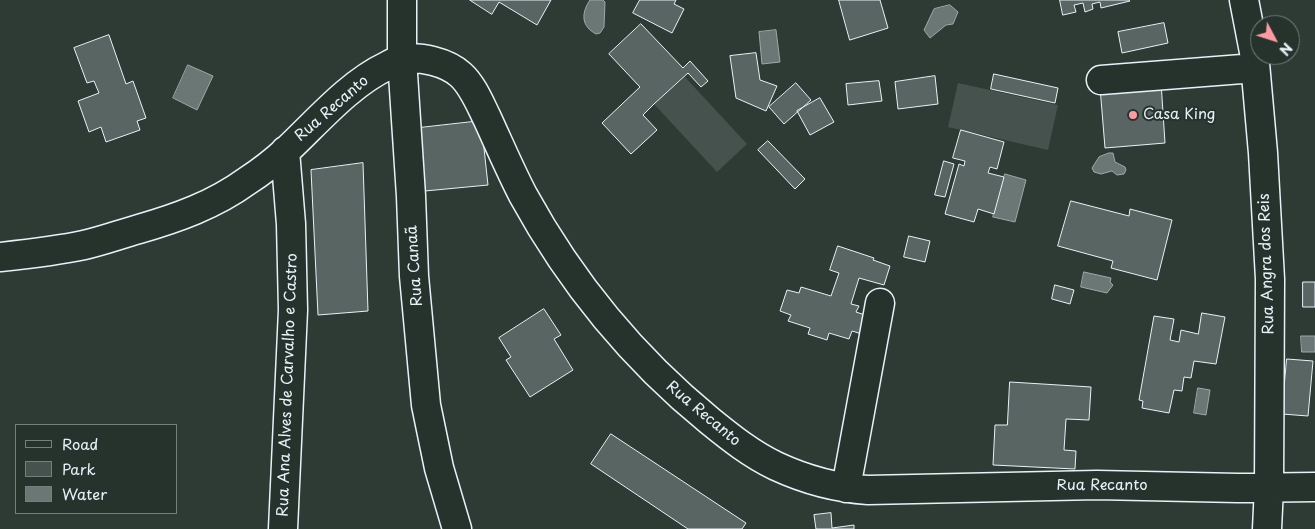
<!DOCTYPE html>
<html>
<head>
<meta charset="utf-8">
<style>
	body { margin:0 }
	#map { position:relative; width:1315px; height:529px; overflow:hidden; background:#2e3b35; font-family:"Playpen Sans",sans-serif }
	canvas { display:block }
	.legend { position:absolute; left:15px; top:424px; width:162px; height:90px; box-sizing:border-box; background:#26332d; border:1px solid #747f7e; margin:0; padding:6px 9px; list-style:none; font-size:15px; color:#e8f1f8 }
	.legend li { display:flex; align-items:center; gap:10px; height:25px }
	.legend b { width:25px; border:1px solid #747f7e }
	.north { position:absolute; left:1250px; top:15px; width:50px; height:50px; box-sizing:border-box; background:#26332d; border:1px solid #747f7e; border-radius:50%; rotate:130deg; font-size:14px; font-weight:700; line-height:20px; text-align:center; color:#e8f1f8 }
	.north::after { content:''; display:block; margin:auto; width:18px; height:22px; background:#ff9aa2; clip-path:polygon(50% 0,100% 100%,50% 72%,0 100%) }
</style>
</head>
<body>
<div id="map">
<canvas width="1315" height="529"></canvas>
<ul class="legend">
<li><b style="height:6px;background:#26332d"></b>Road</li>
<li><b style="height:14px;background:#45524e"></b>Park</li>
<li><b style="height:14px;background:#6b7775"></b>Water</li>
</ul>
<div class="north">N</div>
</div>
<script>
const c = document.querySelector('canvas').getContext('2d');
c.lineJoin = 'round';
function fill(path, color) { c.fillStyle = color; c.fill(path, 'evenodd'); }
function stroke(path, color, width, dash) { c.strokeStyle = color; c.lineWidth = width; c.lineCap = dash ? 'butt' : 'round'; c.setLineDash(dash || []); c.stroke(path); }
function drawText(font, color, halo, rows, align = 'center') {
  c.font = font + ' "Playpen Sans",sans-serif'; c.lineWidth = 4; c.setLineDash([]); c.textBaseline = 'middle'; c.strokeStyle = halo; c.fillStyle = color; for (const [text, x, y, turn = 0] of rows) {
    c.save(); c.translate(x, y); c.rotate((+turn || 0) * Math.PI / 180); c.textAlign = isNaN(turn) ? turn : align; if (halo) c.strokeText(text, 0, 0); c.fillText(text, 0, 0); c.restore();
  }
}
const green = new Path2D(`
	M685,77L747,144L717,172L654,104Z
	M958,83L1058,105L1048,150L948,127Z`);
const water = new Path2D(`
	M590,0H603L605,2L604,27L600,33L596,34C581,26 581,13 590,0Z
	M950,5L958,12L953,24L946,25L930,38L924,30L934,9Z
	M776,30L780,62L762,64L759,32Z
	M188,65L213,76L197,110L173,98Z
	M1109,153H1113L1115,162L1125,167L1126,170L1124,174L1117,175L1112,171L1101,174L1094,172L1092,168L1099,157Z
	M1005,174L1026,180L1015,222L993,217Z
	M1084,272L1111,278L1110,282L1113,285L1107,293L1081,287Z
	M1301,336H1315V352H1302Z
	M1198,388L1210,390L1206,415L1194,413Z`);
const building = new Path2D(`
	M470,0H551L537,25L499,2L492,14Z
	M640,0H676L674,4L684,9L672,33L633,13Z
	M839,0H880L888,28L850,40Z
	M1060,0H1129L1130,1L1101,8L1100,2L1092,4L1093,9L1085,12L1083,3L1074,5L1076,12L1063,15Z
	M1164,23L1168,43L1122,53L1118,32Z
	M641,24L683,68L690,61L708,81L701,87L688,73L654,104L643,115L657,130L631,154L602,123L640,87L609,54Z
	M109,35L126,84L133,81L146,118L137,121L140,130L106,142L101,127L89,132L78,101L99,93L94,81L87,83L74,48Z
	M756,53L760,80L777,86L766,111L736,98L730,56Z
	M994,74L1058,88L1055,103L991,89Z
	M935,76L938,104L898,109L895,82Z
	M879,81L882,101L848,105L846,84Z
	M1161,82L1165,143L1105,148L1100,87Z
	M796,83L811,100L784,124L769,107Z
	M820,98L834,122L810,135L797,111Z
	M481,121L488,185L425,191L419,128Z
	M961,130L1004,142L997,169L990,167L988,173L1004,177L994,214L978,209L974,222L945,214L959,164L964,166L965,161L953,158Z
	M768,141L805,179L795,189L758,150Z
	M944,161L954,164L945,197L935,195Z
	M363,163L368,311L318,315L311,170Z
	M1071,201L1129,216L1130,209L1172,220L1157,280L1111,268L1113,261L1058,246Z
	M909,236L930,241L925,262L904,257Z
	M838,246L874,258L873,260L890,266L884,285L859,278L851,304L859,306L856,312L868,316L862,334L852,331L849,339L829,333L827,340L808,334L810,328L788,321L791,315L780,311L787,290L799,293L801,287L831,296L839,273L830,270Z
	M1303,282H1315V307H1303Z
	M1055,285L1074,290L1070,304L1052,299Z
	M544,309L561,335L554,339L573,370L530,397L506,360L511,357L499,338Z
	M1202,313L1225,317L1216,364L1194,361L1191,378L1184,377L1182,391L1174,390L1169,413L1142,408L1143,401L1139,400L1154,316L1174,319L1170,340L1179,342L1181,330L1198,334Z
	M1287,359L1313,361L1308,416L1282,414Z
	M1010,382L1091,387L1089,420L1066,419L1064,450L1076,451L1075,469L993,465L995,425H1007Z
	M611,434L746,523L742,529H688L591,464Z
	M831,513L832,528L854,525V529H816L814,515Z`);
const minor = new Path2D(`
	M402,0V59L411,196L414,276L426,405L439,468L457,529
	M1244,0L1254,52L1263,153L1270,279L1269,487L1267,529
	M1101,80L1255,68
	M0,257C28,254 56,251 84,245C102,241 121,234 139,229C177,218 214,205 247,181C261,172 275,161 287,150C317,122 349,84 387,66C391,64 397,60 402,59C420,56 447,62 461,75C473,86 480,104 487,118C499,144 510,170 523,195C570,281 634,359 710,421C731,438 751,454 776,466C804,479 836,488 868,490L1097,485L1238,488L1315,487
	M846,488L880,303
	M283,529L293,310L291,224L285,151`);
const markers = [
	[1133,115,5,"#ff9aa2"]
];
const streetNames = [
	["Rua Recanto",332,109,-41],
	["Rua Angra dos Reis",1267,264,-92],
	["Rua Canaã",415,266,-94],
	["Rua Ana Alves de Carvalho e Castro",288,385,-88],
	["Rua Recanto",703,414,40],
	["Rua Recanto",1102,486]
];
const poiNames = [
	["Casa King",1143,115]
];
fill(green, '#45524e');
fill(water, '#6b7775');
stroke(water, '#9da8a9', 1);
fill(building, '#596563');
stroke(building, '#e8f1f8', 1);
stroke(minor, '#e8f1f8', 31);
stroke(minor, '#26332d', 28);
for (const [x, y, r, color] of markers) { const dot = new Path2D(); dot.arc(x, y, r, 0, 2 * Math.PI); c.fillStyle = color; c.fill(dot); stroke(dot, '#26332d', 2); }
drawText('15px', '#e8f1f8', '#26332d', streetNames);
drawText('15px', '#e8f1f8', '#26332d', poiNames, 'left');
</script>
</body>
</html>
